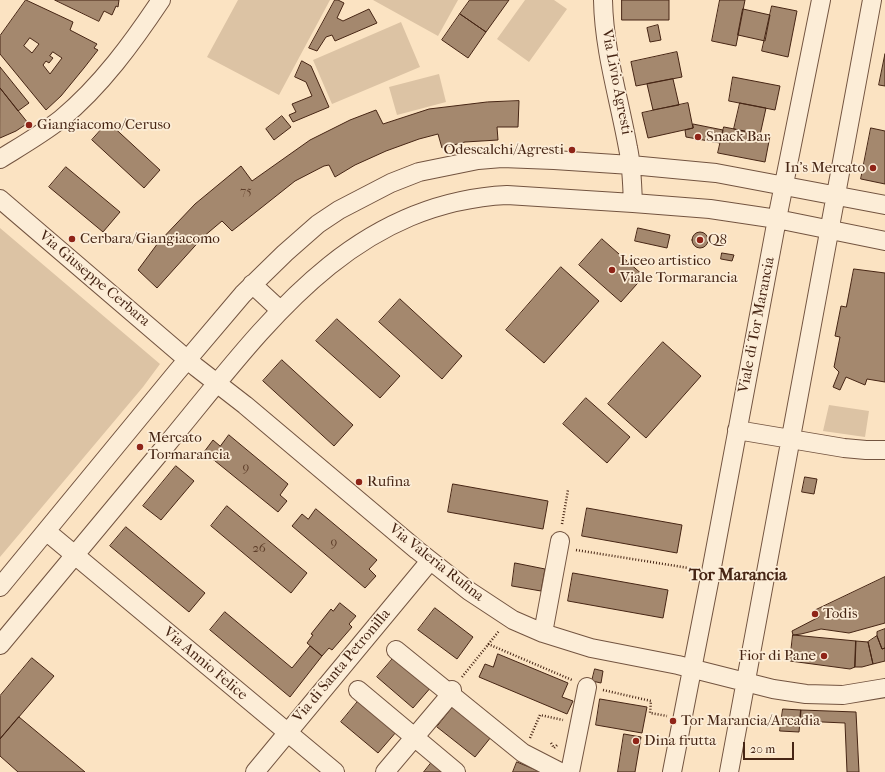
<!DOCTYPE html>
<html>
<head>
<meta charset="utf-8">
<style>
	body { margin:0 }
	#map { position:relative; width:885px; height:772px; overflow:hidden; background:#fbe3c2; font-family:"IM FELL French Canon",serif }
	canvas { display:block }
	.scale { position:absolute; left:743px; top:742px; width:51px; height:18px; box-sizing:border-box; border:2px solid #462514; border-top:0; padding-left:5px; font-size:12px; line-height:14px; white-space:nowrap; color:#462514; -webkit-text-stroke:3px #fcedd7; paint-order:stroke }
</style>
</head>
<body>
<div id="map">
<canvas width="885" height="772"></canvas>
<div class="scale">20 m</div>
</div>
<script>
const c = document.querySelector('canvas').getContext('2d');
c.lineJoin = 'round';
function fill(path, color) { c.fillStyle = color; c.fill(path, 'evenodd'); }
function stroke(path, color, width, dash) { c.strokeStyle = color; c.lineWidth = width; c.lineCap = dash ? 'butt' : 'round'; c.setLineDash(dash || []); c.stroke(path); }
function drawText(font, color, halo, rows, align = 'center') {
  c.font = font + ' "IM FELL French Canon",serif'; c.lineWidth = 3.5; c.setLineDash([]); c.textBaseline = 'middle'; c.strokeStyle = halo; c.fillStyle = color; for (const [text, x, y, turn = 0] of rows) {
    c.save(); c.translate(x, y); c.rotate((+turn || 0) * Math.PI / 180); c.textAlign = isNaN(turn) ? turn : align; if (halo) c.strokeText(text, 0, 0); c.fillText(text, 0, 0); c.restore();
  }
}
const green = new Path2D(`
	M238,0H330L279,95L207,57Z
	M373,0H458L438,36Z
	M525,0H554L567,9L529,62L497,39Z
	M401,22L420,67L332,104L313,60Z
	M439,74L446,102L397,115L389,87Z
	M0,228L160,364L143,387L0,557Z
	M829,405L869,411L865,437L823,431Z`);
const building = new Path2D(`
	M26,0L73,22L70,30L97,44L94,48L98,50L84,68L61,96L46,110L0,54V36ZM30,38L39,44L32,53L24,46ZM53,52L62,58L50,74L43,65L46,61L49,63L53,58L50,56Z
	M55,0H119L118,7L116,6L112,15L104,11L99,21Z
	M335,0H338L344,3L337,18L343,21L369,9L377,23L335,41L332,35L326,37L317,51L309,48Z
	M470,0H509L486,32L460,14Z
	M622,0H669V20H622Z
	M720,0H745L736,46L712,41Z
	M772,6L797,11L788,57L762,51Z
	M743,9L770,15L765,41L738,35Z
	M460,14L486,32L468,58L442,40Z
	M658,25L661,40L650,42L647,28Z
	M677,52L682,77L636,86L631,62Z
	M885,54V86L879,85Z
	M302,61L311,66L329,107L293,122L289,115L296,112L292,104L312,96L306,82L295,77Z
	M0,67L29,103L18,111L0,88Z
	M733,77L780,86L775,110L729,101Z
	M673,79L679,105L653,110L647,84Z
	M0,88L28,123L16,131L0,138Z
	M519,101L518,127H497L498,140L465,142L442,148L438,134L419,139L386,151L355,165L335,177L329,165L324,166L295,181L232,231L222,221L203,237L157,288L138,270L158,243L195,204L241,166L252,181L310,140L350,120L376,110L383,124L429,109L487,102Z
	M688,103L693,128L648,138L642,113Z
	M740,103L766,108L760,135L734,129Z
	M282,116L291,127L274,140L266,129Z
	M108,122L160,170L144,188L92,140Z
	M693,124L723,130L720,143L686,137L685,130L693,128Z
	M724,127L770,136L765,162L718,153Z
	M871,128L885,131V184L861,179Z
	M66,167L120,212L103,232L49,187Z
	M638,228L670,235L667,248L635,241Z
	M692 240a8 8 0 1 1 16 0a8 8 0 1 1-16 0Z
	M602,239L644,276L621,302L579,265Z
	M722,253L734,255L732,261L721,259Z
	M561,267L599,301L544,363L506,330Z
	M854,269L885,273V382L867,379L865,385L846,377L840,390L833,387L839,372L834,367L840,337L835,336L841,306L846,307Z
	M400,299L462,356L442,379L379,322Z
	M337,319L400,376L380,398L316,341Z
	M663,342L701,376L646,438L608,404Z
	M282,360L353,425L334,446L263,381Z
	M586,398L630,437L607,463L563,424Z
	M229,435L288,484L280,495L287,501L278,512L204,452L213,440L220,446Z
	M176,466L194,481L161,520L143,506Z
	M805,477L817,479L814,494L802,492Z
	M453,484L548,501L543,529L448,512Z
	M227,506L307,573L291,593L211,526Z
	M587,508L682,525L677,553L582,536Z
	M316,509L377,560L369,569L376,576L365,588L292,526L302,514L308,519Z
	M126,527L205,593L189,612L110,546Z
	M515,563L545,569L541,591L512,586Z
	M573,573L668,590L663,618L568,601Z
	M885,577V623L849,633L821,629L801,634L793,635L792,631L819,617L816,610Z
	M340,603L356,616L349,624L352,627L332,650L329,648L322,656L307,643L313,635L311,634L331,609L333,611Z
	M435,608L473,637L457,659L418,630Z
	M225,612L292,668L310,646L322,656L290,697L210,630Z
	M885,629V648L882,649L877,636V632Z
	M793,635L856,641L855,667L850,669L790,661Z
	M877,636L882,649L885,648V661L873,664L868,642Z
	M856,641L868,642L873,664L862,667H855Z
	M498,654L568,683L562,697L573,701L567,714L479,677L485,664L493,667Z
	M396,655L432,686L413,708L377,677Z
	M32,658L54,676L0,739V696Z
	M595,669L603,671L601,683L592,681Z
	M360,699L397,731L378,753L341,722Z
	M600,699L647,707L642,733L596,725Z
	M453,707L491,737L475,757L437,727Z
	M783,709L801,710L799,732L780,731Z
	M801,710L856,712L859,772H847L845,723L800,721Z
	M19,717L85,772H18L0,756V739Z
	M624,734L641,737L635,772H618Z
	M432,762L444,772H424Z
	M517,762L541,772H513Z`);
const path = new Path2D(`
	M562,524L568,490
	M576,550L695,569
	M488,644L572,680
	M462,677L499,631
	M603,690L651,701L650,713L667,716
	M530,738L540,715L563,720
	M551,743L554,748L557,745`);
const minor = new Path2D(`
	M603,0C604,51 619,98 628,148C632,166 632,184 633,203
	M0,159C21,146 42,134 61,119C101,86 133,42 161,0
	M0,199L196,367L245,405L417,550L469,591L513,620L543,633L591,648L678,665L773,689L806,694L843,695L885,688
	M252,284L280,310
	M737,430L844,448L866,450H885
	M46,531L335,772
	M0,587L176,373L243,294L285,253L318,224L339,210L391,183L419,172L478,160L502,158L554,160L631,165L716,173L885,205
	M543,633L560,541
	M0,645C56,578 112,510 168,443C261,331 347,203 507,195L633,203L710,209L777,219L885,241
	M396,650L523,753L560,772
	M358,690L456,772
	M255,772L430,561
	M385,772L451,694L452,690
	M570,772L587,687
	M672,772L711,572L777,219L821,0
	M729,772L872,0`);
const markers = [
	[29,125,4,"#8f2418"],
	[698,137,4,"#8f2418"],
	[572,150,4,"#8f2418"],
	[873,168,4,"#8f2418"],
	[72,239,4,"#8f2418"],
	[700,240,4,"#8f2418"],
	[612,270,4,"#8f2418"],
	[140,447,4,"#8f2418"],
	[359,482,4,"#8f2418"],
	[815,614,4,"#8f2418"],
	[824,656,4,"#8f2418"],
	[673,721,4,"#8f2418"],
	[636,741,4,"#8f2418"]
];
const numberNames = [
	["75",246,192],
	["9",246,468],
	["9",334,543],
	["26",259,549]
];
const streetNames = [
	["Via Livio Agresti",616,82,79],
	["Via Giuseppe Cerbara",94,279,40],
	["Viale di Tor Marancia",757,325,-79],
	["Via Valeria Rufina",436,563,38],
	["Via Annio Felice",205,664,40],
	["Via di Santa Petronilla",342,666,-50]
];
const poiNames = [
	["Giangiacomo/Ceruso",37,125],
	["Snack Bar",706,137],
	["Odescalchi/Agresti",564,150,"right"],
	["In's Mercato",865,168,"right"],
	["Cerbara/Giangiacomo",80,239],
	["Q8",708,240],
	["Liceo artistico",620,261],
	["Viale Tormarancia",620,278],
	["Mercato",148,438],
	["Tormarancia",148,455],
	["Rufina",367,482],
	["Todis",823,614],
	["Fior di Pane",816,656,"right"],
	["Tor Marancia/Arcadia",681,721],
	["Dina frutta",644,741]
];
const quarterNames = [
	["Tor Marancia",738,576]
];
fill(green, '#dcc3a4');
fill(building, '#a4886e');
stroke(building, '#462514', 1);
stroke(minor, '#735440', 20);
stroke(path, '#462514', 2.5, [1, 2]);
stroke(minor, '#fcedd7', 18);
for (const [x, y, r, color] of markers) { const dot = new Path2D(); dot.arc(x, y, r, 0, 2 * Math.PI); c.fillStyle = color; c.fill(dot); stroke(dot, '#fcedd7', 1.5); }
drawText('13px', '#5e3e2a', null, numberNames);
drawText('15px', '#462514', '#fcedd7', streetNames);
drawText('15px', '#462514', '#fcedd7', poiNames, 'left');
drawText('bold 17px', '#462514', '#fcedd7', quarterNames);
</script>
</body>
</html>
